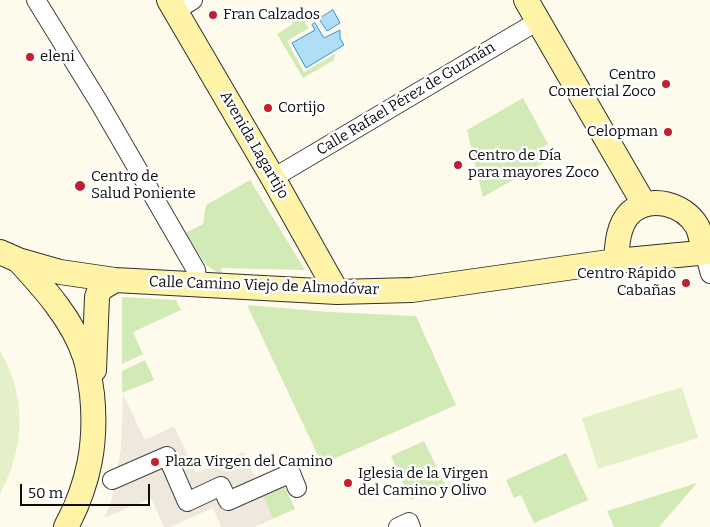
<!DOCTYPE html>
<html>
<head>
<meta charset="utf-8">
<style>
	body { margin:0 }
	#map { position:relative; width:710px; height:527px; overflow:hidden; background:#fffbec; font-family:Bitter,serif }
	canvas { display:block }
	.scale { position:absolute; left:20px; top:484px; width:130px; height:22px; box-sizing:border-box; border:2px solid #0d0d0d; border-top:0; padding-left:6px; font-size:15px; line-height:18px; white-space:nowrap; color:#0d0d0d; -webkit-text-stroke:4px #fff; paint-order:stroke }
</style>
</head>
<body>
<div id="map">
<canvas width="710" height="527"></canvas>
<div class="scale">50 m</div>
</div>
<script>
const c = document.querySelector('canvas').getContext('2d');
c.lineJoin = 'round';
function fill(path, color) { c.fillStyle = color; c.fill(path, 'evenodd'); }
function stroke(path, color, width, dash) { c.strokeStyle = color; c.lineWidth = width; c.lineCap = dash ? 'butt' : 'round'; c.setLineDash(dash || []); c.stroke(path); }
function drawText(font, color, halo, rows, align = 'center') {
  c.font = font + ' Bitter,serif'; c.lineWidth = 5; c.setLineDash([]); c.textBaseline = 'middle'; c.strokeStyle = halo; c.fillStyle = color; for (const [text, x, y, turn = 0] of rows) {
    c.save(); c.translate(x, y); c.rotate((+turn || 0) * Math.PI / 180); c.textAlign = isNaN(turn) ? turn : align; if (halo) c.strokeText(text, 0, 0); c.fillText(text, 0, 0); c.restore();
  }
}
const green = new Path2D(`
	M308,9L313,19L305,23L309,28L287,41L304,72L335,54L334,60L303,78L277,34L293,24L291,20Z
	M523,98L548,144L540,149L545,162L483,197L467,130Z
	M250,180L305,270L222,268L220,274L206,265L185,233L203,224L206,205Z
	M122,297L176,300L181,310L133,332L143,354L122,364Z
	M247,305L329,312L416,316L456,405L322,464Z
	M145,360L154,380L122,393V371Z
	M424,441L445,484L411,500L391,456Z
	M566,453L588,500L534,523L521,495L514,498L506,480Z
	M283,483L295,509L254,527H251L240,503Z
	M697,483L659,527H614L607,511Z`);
const pitch = new Path2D(`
	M0,351C27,396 25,448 0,494Z
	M682,387L698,438L598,469L582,418Z`);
const plaza = new Path2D(`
	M123,394L145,440L174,426L196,473L244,452L273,518L254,527H221L213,508L170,527H164L151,498L104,518L111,503L121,448Z`);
const water = new Path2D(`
	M333,10L340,23L327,31L319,19Z
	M315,23L324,38L340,30V38L344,45L306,68L292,43L315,30L312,25Z`);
const street = new Path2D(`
	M36,0L100,104L196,270L198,284
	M182,7L193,0
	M273,178L538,21
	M704,252L710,274
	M112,480L167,456L187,502L221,486L228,501L291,473L297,488
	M398,527L409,522L411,527`);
const secondary = new Path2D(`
	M169,0L273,178L337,292
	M526,0L644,204
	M0,252L18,260L60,272L115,280L337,292L412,290L616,261L710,252
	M18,260C44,288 73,320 85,357C89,369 90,382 92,394C97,443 89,484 66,527
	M616,261C617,245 618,225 630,213C650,194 684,204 697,226C701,234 702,243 704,252
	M94,370L97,297L100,289L115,280`);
const markers = [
	[213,15,5,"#bf222e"],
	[30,57,5,"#bf222e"],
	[666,84,5,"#bf222e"],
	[268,108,5,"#bf222e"],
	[668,132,5,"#bf222e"],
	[458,165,5,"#bf222e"],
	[80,186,6,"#bf222e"],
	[686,283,5,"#bf222e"],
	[155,462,5,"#bf222e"],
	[348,483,5,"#bf222e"]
];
const poiNames = [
	["Fran Calzados",223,15],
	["eleni",40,57],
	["Centro",656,75,"right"],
	["Comercial Zoco",656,92,"right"],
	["Cortijo",278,108],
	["Celopman",658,132,"right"],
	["Centro de Día",468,156],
	["para mayores Zoco",468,173],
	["Centro de",91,177],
	["Salud Poniente",91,194],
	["Centro Rápido",676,274,"right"],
	["Cabañas",676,291,"right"],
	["Plaza Virgen del Camino",165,462],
	["Iglesia de la Virgen",358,474],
	["del Camino y Olivo",358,491]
];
const streetNames = [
	["Calle Rafael Pérez de Guzmán",406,99,-31],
	["Avenida Lagartijo",254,145,60],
	["Calle Camino Viejo de Almodóvar",264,286,2]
];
fill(green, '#d2eab6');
fill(pitch, '#e4f1c8');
fill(plaza, '#eee9dc');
fill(water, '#b0def7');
stroke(water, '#3696cf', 1);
stroke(street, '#404040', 20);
stroke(secondary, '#2f2f2f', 26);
stroke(street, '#fff', 18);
stroke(secondary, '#fff3a7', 24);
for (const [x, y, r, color] of markers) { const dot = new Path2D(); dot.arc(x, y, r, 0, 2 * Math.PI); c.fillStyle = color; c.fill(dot); stroke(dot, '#fff', 2); }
drawText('15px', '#0d0d0d', '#fff', poiNames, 'left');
drawText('15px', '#0d0d0d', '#fff', streetNames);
</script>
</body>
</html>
